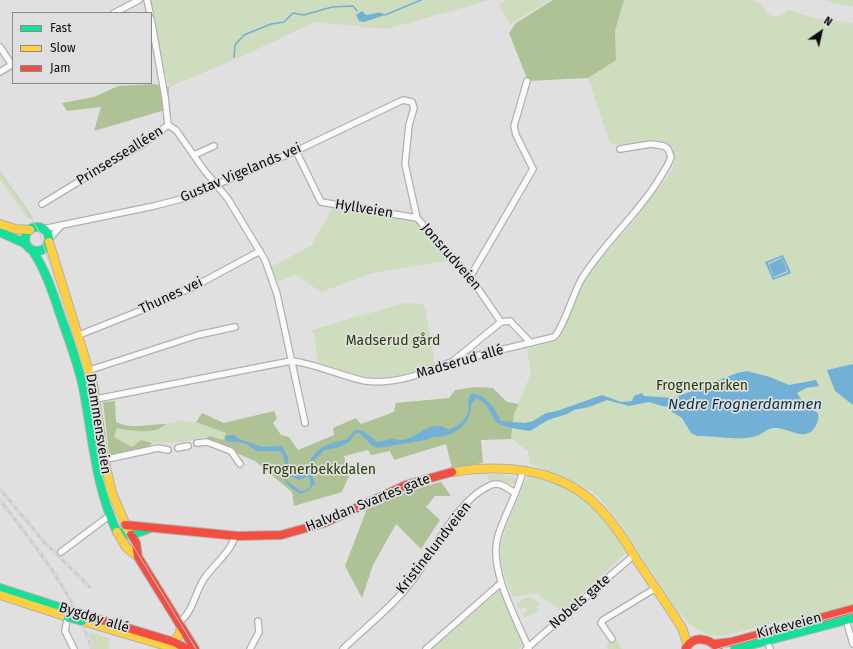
<!DOCTYPE html>
<html>
<head>
<meta charset="utf-8">
<style>
	body { margin:0 }
	#map { position:relative; width:853px; height:649px; overflow:hidden; background:#e0e0e0; font-family:"Fira Sans",sans-serif }
	canvas { display:block }
	.legend { position:absolute; left:12px; top:12px; width:140px; height:72px; box-sizing:border-box; background:#dfdfe1; border:1px solid #8a8a8c; margin:0; padding:5px 7px; list-style:none; font-size:12px; color:#0b0b0c }
	.legend li { display:flex; align-items:center; gap:8px; height:20px }
	.legend b { width:20px; border:1px solid #8a8a8c }
	.north { position:absolute; left:801px; top:12px; width:40px; height:40px; -webkit-text-stroke:3px #dfdfe1; paint-order:stroke; rotate:34deg; font-size:11px; font-weight:700; line-height:16px; text-align:center; color:#0b0b0c }
	.north::after { content:''; display:block; margin:auto; width:14px; height:18px; background:#0b0b0c; clip-path:polygon(50% 0,100% 100%,50% 72%,0 100%) }
</style>
</head>
<body>
<div id="map">
<canvas width="853" height="649"></canvas>
<ul class="legend">
<li><b style="height:5px;background:#16e098"></b>Fast</li>
<li><b style="height:5px;background:#ffcf43"></b>Slow</li>
<li><b style="height:5px;background:#f24e42"></b>Jam</li>
</ul>
<div class="north">N</div>
</div>
<script>
const c = document.querySelector('canvas').getContext('2d');
c.lineJoin = 'round';
function fill(path, color) { c.fillStyle = color; c.fill(path, 'evenodd'); }
function stroke(path, color, width, dash) { c.strokeStyle = color; c.lineWidth = width; c.lineCap = dash ? 'butt' : 'round'; c.setLineDash(dash || []); c.stroke(path); }
function drawText(font, color, halo, rows, align = 'center') {
  c.font = font + ' "Fira Sans",sans-serif'; c.lineWidth = 3.5; c.setLineDash([]); c.textBaseline = 'middle'; c.strokeStyle = halo; c.fillStyle = color; for (const [text, x, y, turn = 0] of rows) {
    c.save(); c.translate(x, y); c.rotate((+turn || 0) * Math.PI / 180); c.textAlign = isNaN(turn) ? turn : align; if (halo) c.strokeText(text, 0, 0); c.fillText(text, 0, 0); c.restore();
  }
}
const green = new Path2D(`
	M150,0H490L387,29L315,22L245,55L169,87L151,15Z
	M506,0H550L510,24L499,5Z
	M624,0H748L762,4C765,18 779,20 788,10L815,18L853,23V605L721,636L709,635L692,626L677,610L616,518L600,499L591,491L563,476L530,464L528,451L511,439L514,414L531,373L527,349L558,340L582,285L593,268L635,220L673,169L675,158L670,148L658,140L634,145L610,144L588,78L616,59L615,31Z
	M822,0H853V6H850Z
	M0,170L34,218L28,219L0,180Z
	M333,207L414,220L450,260L373,273L321,292L295,274L278,282L271,267L311,246Z
	M404,303L422,304L425,307L435,364C414,371 392,380 369,377C352,375 334,367 318,362L314,334L311,330Z
	M181,421L196,422L226,433L223,440L210,436L183,442L152,443L141,440L132,447L114,437L117,427L131,431L162,428L166,424Z
	M499,474L515,477V484L511,485L499,480H489L487,475Z
	M528,477C551,480 579,491 595,507C608,520 617,537 626,553L562,612L537,593L513,597C496,558 497,546 514,508C519,498 522,486 528,477Z
	M499,591L501,592L523,645L519,649H432Z
	M531,597L540,603L537,607L539,609L532,615L524,617L523,614L528,610L526,607L521,609L515,604L520,602L523,598Z
	M89,632L109,638V649H94Z
	M616,639L622,649H608L606,645Z`);
const forest = new Path2D(`
	M553,0H624L615,31L616,60L588,78L528,81L509,33L516,23Z
	M154,84L169,87L168,109L94,131L101,107L67,111L62,103L94,97L118,86Z
	M475,387L493,388L507,402L519,404L514,414L511,439L481,440L483,463L452,468L446,444L394,460L390,451L371,455L368,450L344,456L349,476L342,492L294,506L292,492L255,461L232,451L209,445L206,438L210,436L223,440L226,433L196,422L202,413L224,423L274,411L277,418L273,423L281,435L289,437L298,450L334,435L333,428L356,418L361,424L394,412L396,403L449,398L455,390Z
	M115,401L116,422C131,430 150,424 166,424C155,435 131,431 117,428L114,437L132,447L141,440L152,443L141,455L110,461L103,402Z
	M441,482L451,496H435L426,507L440,520L421,549L396,524L373,565L362,598L345,566L367,509L408,491Z`);
const water = new Path2D(`
	M362,11L366,15C372,15 380,10 385,15L364,22L359,21L356,15Z
	M783,255L791,273L773,280L765,262ZM782,257L788,272L774,278L768,263Z
	M782,258L787,271L774,277L769,264Z
	M853,364V405L835,391L827,370Z
	M747,371L770,377L789,385L816,380L819,386L806,388L797,393L805,406L818,413C819,418 818,422 815,427C805,443 788,427 775,428C766,428 761,436 752,437C735,441 715,435 697,436L691,433L682,418L672,412L673,409L671,407L662,406L649,402L629,406L607,400L589,407L574,410L567,414L548,420L530,431C523,430 504,427 499,424C489,416 491,404 476,398L471,405C472,420 459,433 444,436C437,437 433,436 426,440L378,448L374,447L359,433H356L348,443L336,448L325,450L312,462L310,469L315,483L308,491L300,494L290,487L282,477C285,467 287,460 280,451H257L244,443L226,441L225,436L234,435L239,439L262,447L282,446L288,457V473L299,475L303,473L304,475L307,473C309,451 325,443 346,440L356,429L365,432L377,442C382,441 387,440 392,439C395,438 398,440 401,440C417,439 432,417 449,430C456,426 465,422 468,412C470,405 466,399 472,393L482,396L494,408L501,421L525,423L533,421L546,413L557,411L602,395L621,402L632,401L634,396L642,393L644,396L674,398L737,373ZM287,475L299,480L309,476L311,486L306,490L300,491L286,480Z`);
const stream = new Path2D(`
	M385,15L421,0
	M234,57L235,45L244,35L271,24L284,22L293,13L304,15L332,7L353,6L357,11`);
const street = new Path2D(`
	M147,0L150,13
	M114,13L139,0
	M0,47L12,65
	M0,72L13,64
	M168,125L176,130L204,170L228,199L265,260L277,294L305,423
	M296,151L321,202L417,218
	M194,155L214,146
	M42,204L111,162L142,145L168,125L165,97L151,19
	M43,229L154,206L185,198L296,151L403,100L412,102L414,108L409,125L405,164L417,218L470,277L501,322L510,321L531,343
	M49,239L62,225
	M470,277L533,169L516,135L514,126L527,81
	M79,335L142,310L195,286L260,251
	M452,362L501,322
	M90,370L198,335L235,327
	M96,399L291,361C318,364 340,376 365,381C394,385 426,373 451,362L554,337C563,329 573,294 581,280C602,245 634,218 656,184C661,175 668,167 671,157L668,149L664,146L651,144L620,149
	M197,443L207,442L231,451L240,464
	M178,448L188,446
	M103,460L158,448L168,450
	M523,470C518,493 505,513 498,536C488,569 516,618 529,649
	M61,552L109,516
	M68,614L65,631L74,649
	M846,620L853,644
	M179,622C193,613 195,592 204,579C213,565 231,552 235,536
	M612,639L601,623L603,620L656,588
	M767,641L770,649
	M250,649L259,632L258,621
	M343,649C366,627 393,606 412,581C434,552 456,500 491,485C500,481 508,489 515,493
	M426,649L501,583
	M526,649L634,555`);
const fast = new Path2D(`
	M25 239a12 12 0 1 1 24 0a12 12 0 1 1-24 0Z
	M0,232L26,244
	M32,250C46,270 53,294 61,317C69,340 78,363 83,387C93,437 95,485 117,532L131,535L148,529
	M0,588L65,609
	M735,649L853,618`);
const slow = new Path2D(`
	M0,224L15,229L30,230
	M49,242L93,384L104,458L112,493L128,530
	M452,472C505,464 563,468 601,510C616,526 627,544 638,562C653,584 668,606 682,628L688,645
	M117,532L126,547L138,557
	M0,595L68,617
	M82,621L177,649
	M174,642L180,633L181,625`);
const jam = new Path2D(`
	M125,525L238,536L281,535L324,523L406,485L452,472
	M131,535L136,543L138,557L195,649
	M81,614L174,642L187,649
	M715,644L731,642L853,609
	M686,648C694,635 708,638 718,648`);
const tram = new Path2D(`
	M0,173L28,212L39,232L72,330L89,387L100,468L111,504L124,531L196,649
	M717,649L853,612`);
const rail = new Path2D(`
	M0,489L46,544L90,587
	M0,500C38,550 71,588 92,649`);
const fastBridge = new Path2D(`
	M68,617L82,621`);
const jamBridge = new Path2D(`
	M65,609L81,614`);
const streetNames = [
	["Prinsessealléen",120,156,-32],
	["Gustav Vigelands vei",241,173,-23],
	["Hyllveien",364,209,9],
	["Jonsrudveien",451,257,49],
	["Thunes vei",171,296,-25],
	["Madserud allé",460,362,-16],
	["Drammensveien",98,424,81],
	["Halvdan Svartes gate",368,503,-22],
	["Kristinelundveien",434,548,-52],
	["Nobels gate",580,602,-41],
	["Bygdøy allé",94,618,17],
	["Kirkeveien",789,626,-15]
];
const parkNames = [
	["Madserud gård",393,341],
	["Frognerparken",702,386],
	["Frognerbekkdalen",319,470]
];
const waterNames = [
	["Nedre Frognerdammen",745,405]
];
fill(green, '#cdddbd');
fill(forest, '#aec296');
fill(water, '#72b0d6');
stroke(stream, '#72b0d6', 1.5);
stroke(street, '#b0b0b0', 8);
stroke(fast, '#b0b0b0', 10);
stroke(slow, '#b0b0b0', 10);
stroke(jam, '#b0b0b0', 10);
stroke(street, '#fafafa', 5.5);
stroke(fast, '#16e098', 8);
stroke(slow, '#ffcf43', 8);
stroke(jam, '#f24e42', 8);
stroke(tram, '#ccc', 1);
stroke(rail, '#ccc', 3);
stroke(rail, '#dfdfe1', 1.5, [4.5]);
stroke(fastBridge, '#b0b0b0', 10, []);
stroke(jamBridge, '#b0b0b0', 10, []);
stroke(fastBridge, '#16e098', 8);
stroke(jamBridge, '#f24e42', 8);
drawText('14px', '#0b0b0c', '#dfdfe1', streetNames);
drawText('14px', '#283e01', '#dfdfe1', parkNames);
drawText('italic 15px', '#083046', '#dfdfe1', waterNames);
</script>
</body>
</html>
